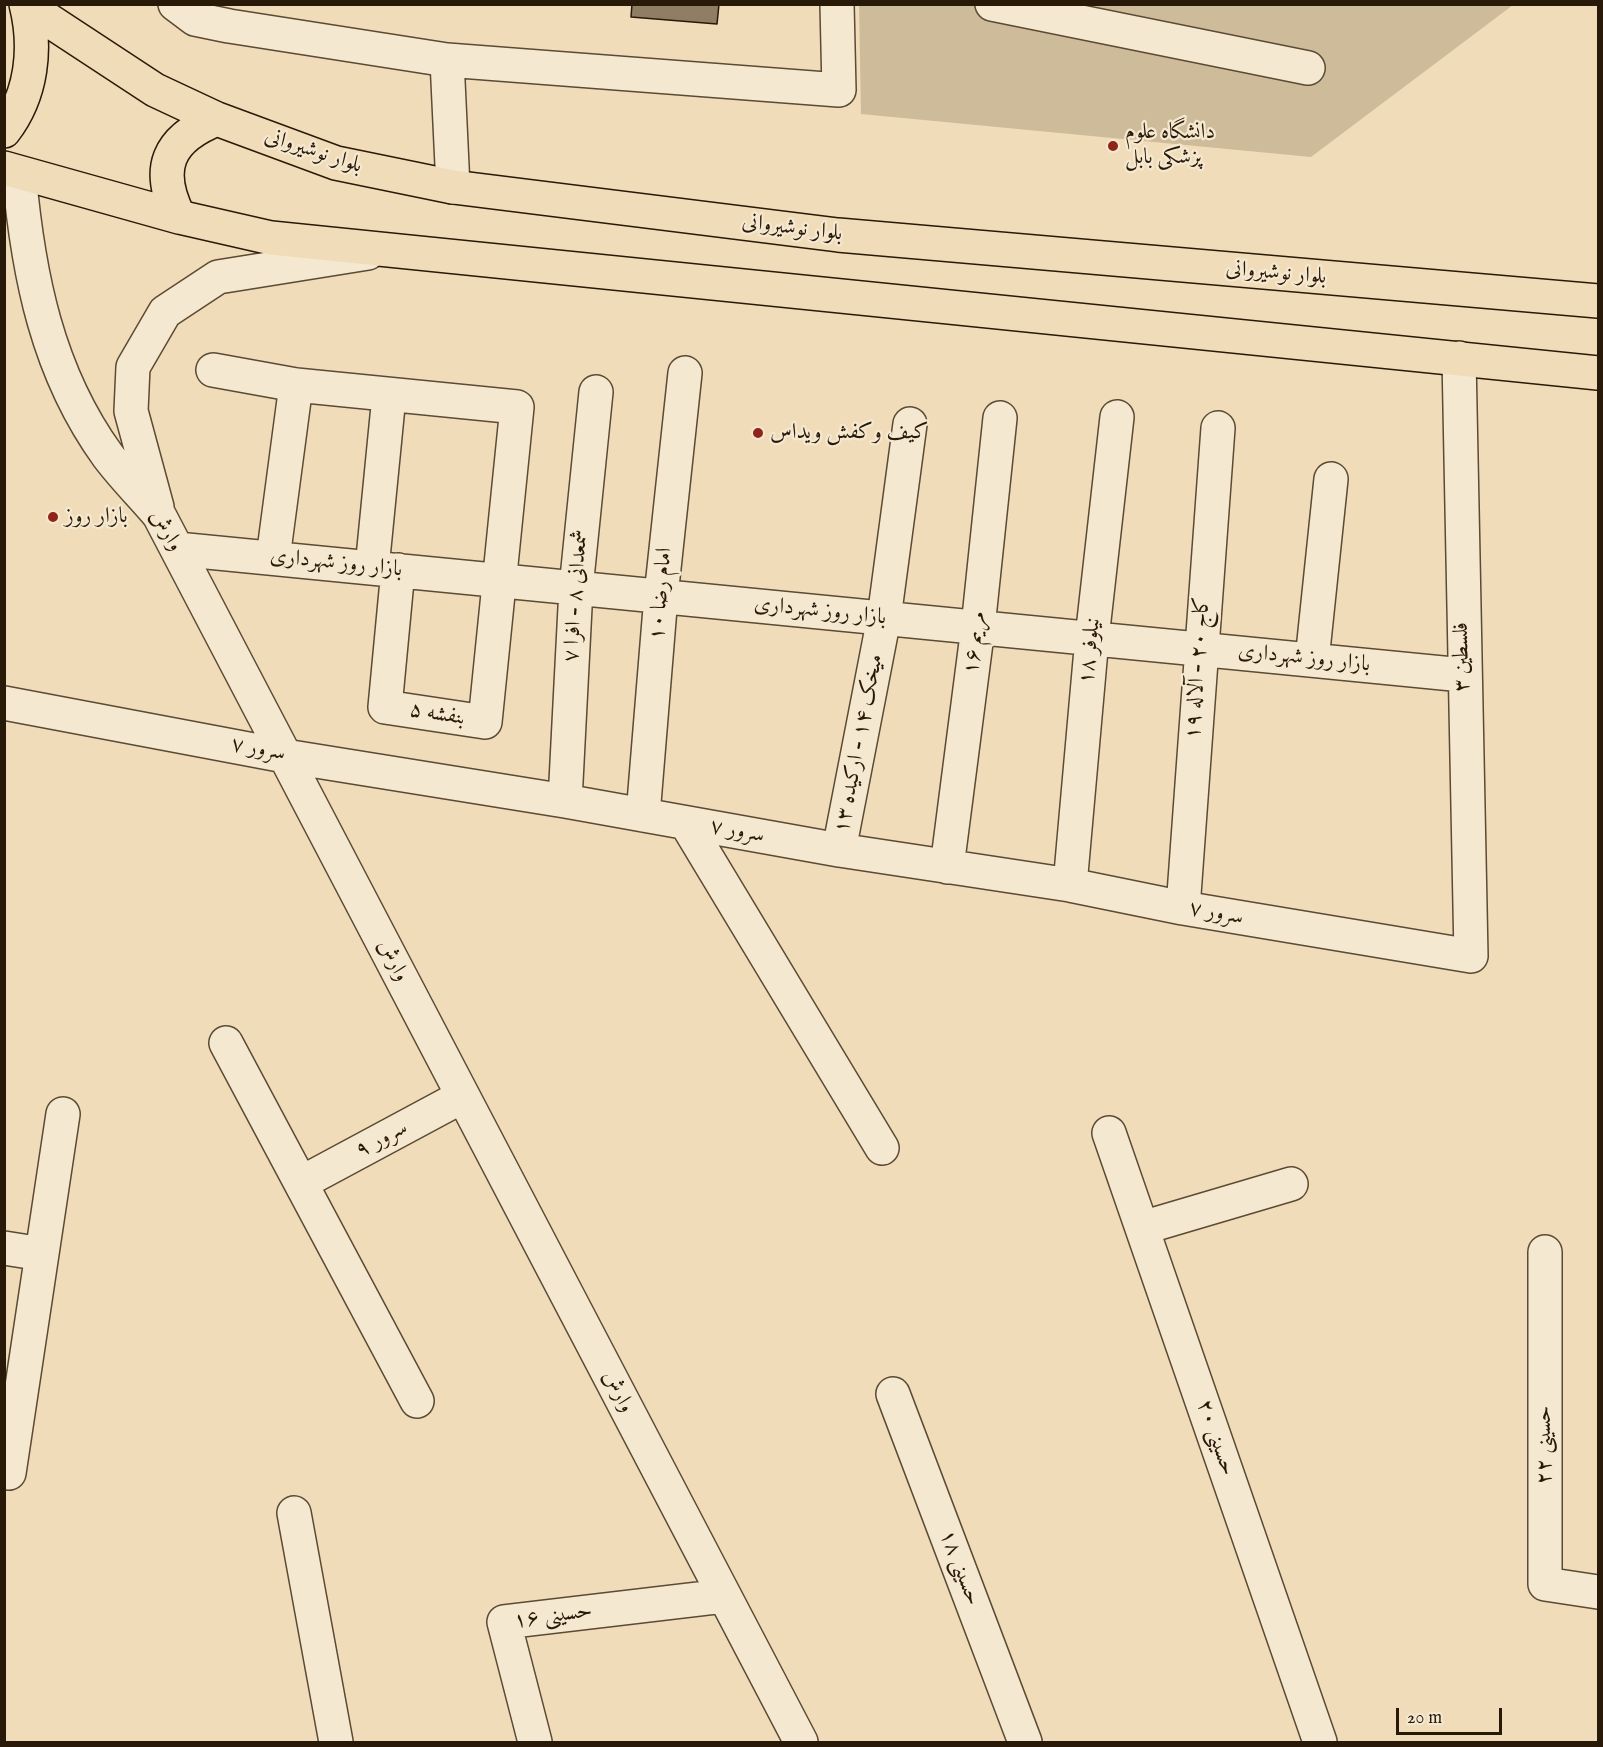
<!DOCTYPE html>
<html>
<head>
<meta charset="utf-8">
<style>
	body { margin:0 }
	#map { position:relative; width:1603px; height:1747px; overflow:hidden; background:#f0dcb8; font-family:"IM FELL English",serif }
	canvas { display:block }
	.frame { position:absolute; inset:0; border:6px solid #291908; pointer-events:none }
	.scale { position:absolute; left:1396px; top:1708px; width:106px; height:27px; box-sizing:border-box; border:3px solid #291908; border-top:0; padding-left:8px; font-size:18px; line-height:21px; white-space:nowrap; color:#291908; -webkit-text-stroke:4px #f5e8d1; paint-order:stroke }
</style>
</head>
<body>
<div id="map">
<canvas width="1603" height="1747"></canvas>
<div class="frame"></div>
<div class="scale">20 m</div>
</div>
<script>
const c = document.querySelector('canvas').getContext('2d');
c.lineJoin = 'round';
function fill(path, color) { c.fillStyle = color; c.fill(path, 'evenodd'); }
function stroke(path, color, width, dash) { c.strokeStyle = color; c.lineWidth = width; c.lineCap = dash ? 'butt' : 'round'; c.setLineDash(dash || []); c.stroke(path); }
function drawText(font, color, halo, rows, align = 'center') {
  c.font = font + ' "IM FELL English",Amiri,serif'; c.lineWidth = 4.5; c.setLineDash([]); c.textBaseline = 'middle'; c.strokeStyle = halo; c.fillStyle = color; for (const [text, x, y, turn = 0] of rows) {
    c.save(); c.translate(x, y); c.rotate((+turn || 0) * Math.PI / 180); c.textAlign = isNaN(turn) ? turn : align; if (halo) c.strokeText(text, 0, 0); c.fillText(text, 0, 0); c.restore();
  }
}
const green = new Path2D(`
	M859,5H1513L1311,157L861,114Z`);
const building = new Path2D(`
	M632,4H719L717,24L631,17Z`);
const minor = new Path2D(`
	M175,4L195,19L229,26L447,60
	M992,4L1308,68
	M19,173C28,274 47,372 108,456C123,476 142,495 159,515L801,1742
	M453,187L447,60L839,90L837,4
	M213,370L296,385L517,407L485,722L385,707L398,570
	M157,507L131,411L133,367L165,312L218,277L368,253
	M177,549L1463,675
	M273,558L296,385
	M372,568L389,396
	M1312,660L1331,479
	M4,703L285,756L565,801L839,850L1070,885L1183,908L1471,956L1459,358
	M565,801L576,588L596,392
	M643,815L661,596L685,373
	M686,823L882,1148
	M839,850L884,618L910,424
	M947,867L978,627L1000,418
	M1070,885L1092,638L1117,417
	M1183,908L1218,428
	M226,1043L417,1401
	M1109,1133L1320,1742
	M301,1183L463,1096
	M1142,1228L1291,1184
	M4,1248L42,1254
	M1545,1252V1584L1598,1592
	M893,1394L1025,1742
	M9,1473L63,1114
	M294,1513L336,1742
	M535,1742L504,1622L724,1596`);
const major = new Path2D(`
	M27,6L155,90L217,119L336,163L453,187L838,235L1598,301
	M4,131C32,95 37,48 26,4
	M4,168L179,217L271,238L1598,373
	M179,217C155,169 167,139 217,119`);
const markers = [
	[1113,146,6,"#8f2418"],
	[758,433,6,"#8f2418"],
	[53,517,6,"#8f2418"]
];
const poiNames = [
	["دانشگاه علوم",1125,133],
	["پزشکی بابل",1125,158],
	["کیف و‌کفش ویداس",770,433],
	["بازار روز",65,517]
];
const streetNames = [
	["بلوار نوشیروانی",313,152,18],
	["بلوار نوشیروانی",792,229,7],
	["بلوار نوشیروانی",1276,274,5],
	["وارش",165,531,59],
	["بازار روز شهرداری",336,564,6],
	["امام رضا ۱۰",662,594,-85],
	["شمعدانی ۸ - افرا ۷",577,596,-86],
	["بازار روز شهرداری",820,612,6],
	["مریم ۱۶",976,643,-83],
	["نیلوفر ۱۸",1091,651,-84],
	["فلسطین ۳",1463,657,-91],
	["بازار روز شهرداری",1304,659,6],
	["کاج ۲۰ - آلاله ۱۹",1199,668,-86],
	["بنفشه ۵",437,715,9],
	["میخک ۱۴ - ارکیده ۱۳",860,744,-79],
	["سرور ۷",258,750,10],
	["سرور ۷",737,832,10],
	["سرور ۷",1216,914,10],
	["وارش",392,961,62],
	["سرور ۹",382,1140,-28],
	["وارش",617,1392,62],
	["حسینی ٢٠",1215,1438,71],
	["حسینی ۲۲",1545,1445,-90],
	["حسینی ۱۸",959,1568,69],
	["حسینی ۱۶",553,1617,-8]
];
fill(green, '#cebb9a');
fill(building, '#907e64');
stroke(building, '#291908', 1.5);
stroke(minor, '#5b4a34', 36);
stroke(major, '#291908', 36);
stroke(minor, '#f5e8d1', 33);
stroke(major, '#f0dcb8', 33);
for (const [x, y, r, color] of markers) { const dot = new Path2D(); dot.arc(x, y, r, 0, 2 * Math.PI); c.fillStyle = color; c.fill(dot); stroke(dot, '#f5e8d1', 2); }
drawText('22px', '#291908', '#f5e8d1', poiNames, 'left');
drawText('22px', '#291908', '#f5e8d1', streetNames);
</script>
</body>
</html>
